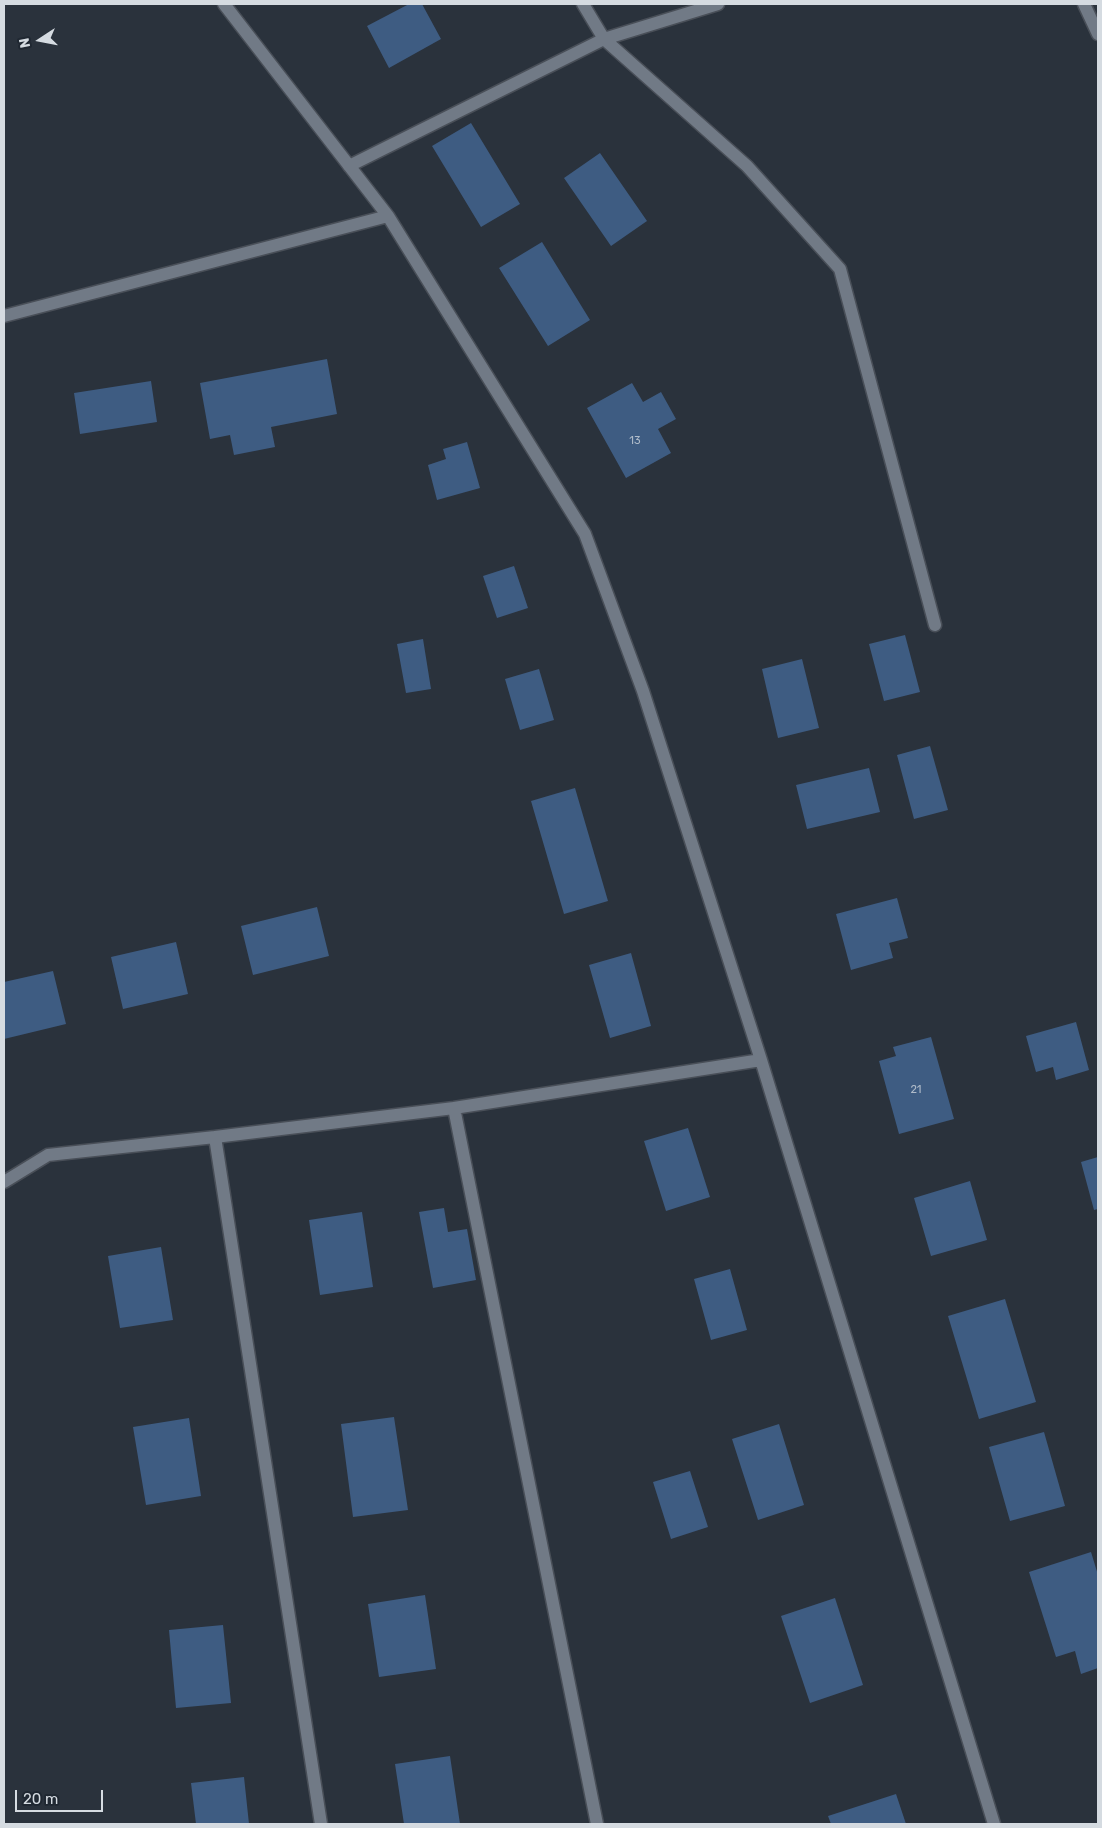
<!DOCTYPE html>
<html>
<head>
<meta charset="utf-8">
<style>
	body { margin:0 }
	#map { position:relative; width:1102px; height:1828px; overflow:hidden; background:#2a323c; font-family:Rubik,sans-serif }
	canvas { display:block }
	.frame { position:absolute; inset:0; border:5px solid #d5dbe1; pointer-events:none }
	.north { position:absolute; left:15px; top:15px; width:50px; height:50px; -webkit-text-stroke:4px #202832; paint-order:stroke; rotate:259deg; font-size:14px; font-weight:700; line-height:20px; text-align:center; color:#d5dbe1 }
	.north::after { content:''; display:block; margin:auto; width:18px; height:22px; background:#d5dbe1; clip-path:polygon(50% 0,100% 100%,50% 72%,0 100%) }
	.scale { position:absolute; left:15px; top:1790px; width:88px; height:22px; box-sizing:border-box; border:2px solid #d5dbe1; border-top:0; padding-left:6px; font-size:15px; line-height:18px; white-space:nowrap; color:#d5dbe1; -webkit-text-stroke:4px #202832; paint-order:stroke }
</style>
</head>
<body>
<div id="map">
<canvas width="1102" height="1828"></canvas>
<div class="frame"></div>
<div class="north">N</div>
<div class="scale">20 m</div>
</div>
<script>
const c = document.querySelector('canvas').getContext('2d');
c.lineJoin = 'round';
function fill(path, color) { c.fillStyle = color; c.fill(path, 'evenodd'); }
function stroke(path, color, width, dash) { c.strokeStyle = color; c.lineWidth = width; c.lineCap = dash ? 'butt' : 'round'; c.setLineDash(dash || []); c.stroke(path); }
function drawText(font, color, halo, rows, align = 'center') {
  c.font = font + ' Rubik,sans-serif'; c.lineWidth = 5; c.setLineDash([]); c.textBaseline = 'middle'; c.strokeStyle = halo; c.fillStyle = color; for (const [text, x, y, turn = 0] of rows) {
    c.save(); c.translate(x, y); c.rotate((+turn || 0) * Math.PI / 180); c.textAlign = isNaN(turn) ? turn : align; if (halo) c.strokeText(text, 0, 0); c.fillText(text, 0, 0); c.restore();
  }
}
const building = new Path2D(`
	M409,4H422L441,39L389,68L367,26Z
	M471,123L520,204L481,227L432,146Z
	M600,153L647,221L611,246L564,178Z
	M542,242L590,320L548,346L499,268Z
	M327,359L337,414L271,427L275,447L234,455L230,435L210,439L200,383Z
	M151,381L157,422L80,434L74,393Z
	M632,383L643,402L661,392L676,419L658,429L671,453L626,478L587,408Z
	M467,442L480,488L437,500L428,465L446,459L443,449Z
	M514,566L528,608L497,618L483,576Z
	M905,635L920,692L884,701L869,644Z
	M423,639L431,689L406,693L397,644Z
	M802,659L819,728L778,738L762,669Z
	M539,669L554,720L520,730L505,679Z
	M930,746L948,810L914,819L897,755Z
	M869,768L880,812L807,829L796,785Z
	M575,788L608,901L564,914L531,801Z
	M897,898L908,938L889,943L893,958L851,970L836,914Z
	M317,907L329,956L253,975L241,926Z
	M176,942L188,994L123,1009L111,957Z
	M631,953L651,1026L610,1038L589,965Z
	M53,971L66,1024L4,1039V982Z
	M1076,1022L1089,1070L1056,1080L1053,1067L1036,1072L1026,1036Z
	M931,1037L954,1119L899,1134L879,1061L896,1056L893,1047Z
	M688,1128L710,1197L666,1211L644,1141Z
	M1098,1157V1209L1094,1210L1081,1162Z
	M970,1181L987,1240L931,1256L914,1198Z
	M444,1208L448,1232L467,1229L476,1280L433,1288L419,1212Z
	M362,1212L373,1287L320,1295L309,1220Z
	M161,1247L173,1320L120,1328L108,1256Z
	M730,1269L747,1330L711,1340L694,1279Z
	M1005,1299L1036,1402L979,1419L948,1316Z
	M394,1417L408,1510L353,1517L341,1424Z
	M189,1418L201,1496L146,1505L133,1427Z
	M779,1424L804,1505L758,1520L732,1439Z
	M1044,1432L1065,1506L1010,1521L989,1447Z
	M690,1471L708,1527L671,1539L653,1482Z
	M1091,1552L1098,1575V1668L1081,1674L1075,1651L1056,1657L1029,1572Z
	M425,1595L436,1669L379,1677L368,1604Z
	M835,1598L863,1685L810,1703L781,1616Z
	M223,1625L231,1703L176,1708L169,1630Z
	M450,1756L460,1824H404L395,1764Z
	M244,1777L249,1824H196L191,1783Z
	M896,1794L906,1824H831L828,1816Z`);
const street = new Path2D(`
	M224,4L388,216L585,534L643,691L761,1060L994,1824
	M583,4L604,39L747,166L840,269L935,625
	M1084,4L1098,34
	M349,166L604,39L718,4
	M4,316L388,216
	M454,1108L597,1824
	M215,1137L321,1824
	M4,1182L48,1155L215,1137L454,1108L761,1060`);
const numberNames = [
	["13",635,441],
	["21",916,1090]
];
fill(building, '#3e5c82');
stroke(street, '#494f58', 15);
stroke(street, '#717a86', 12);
drawText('11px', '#afbbc9', null, numberNames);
</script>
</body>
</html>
